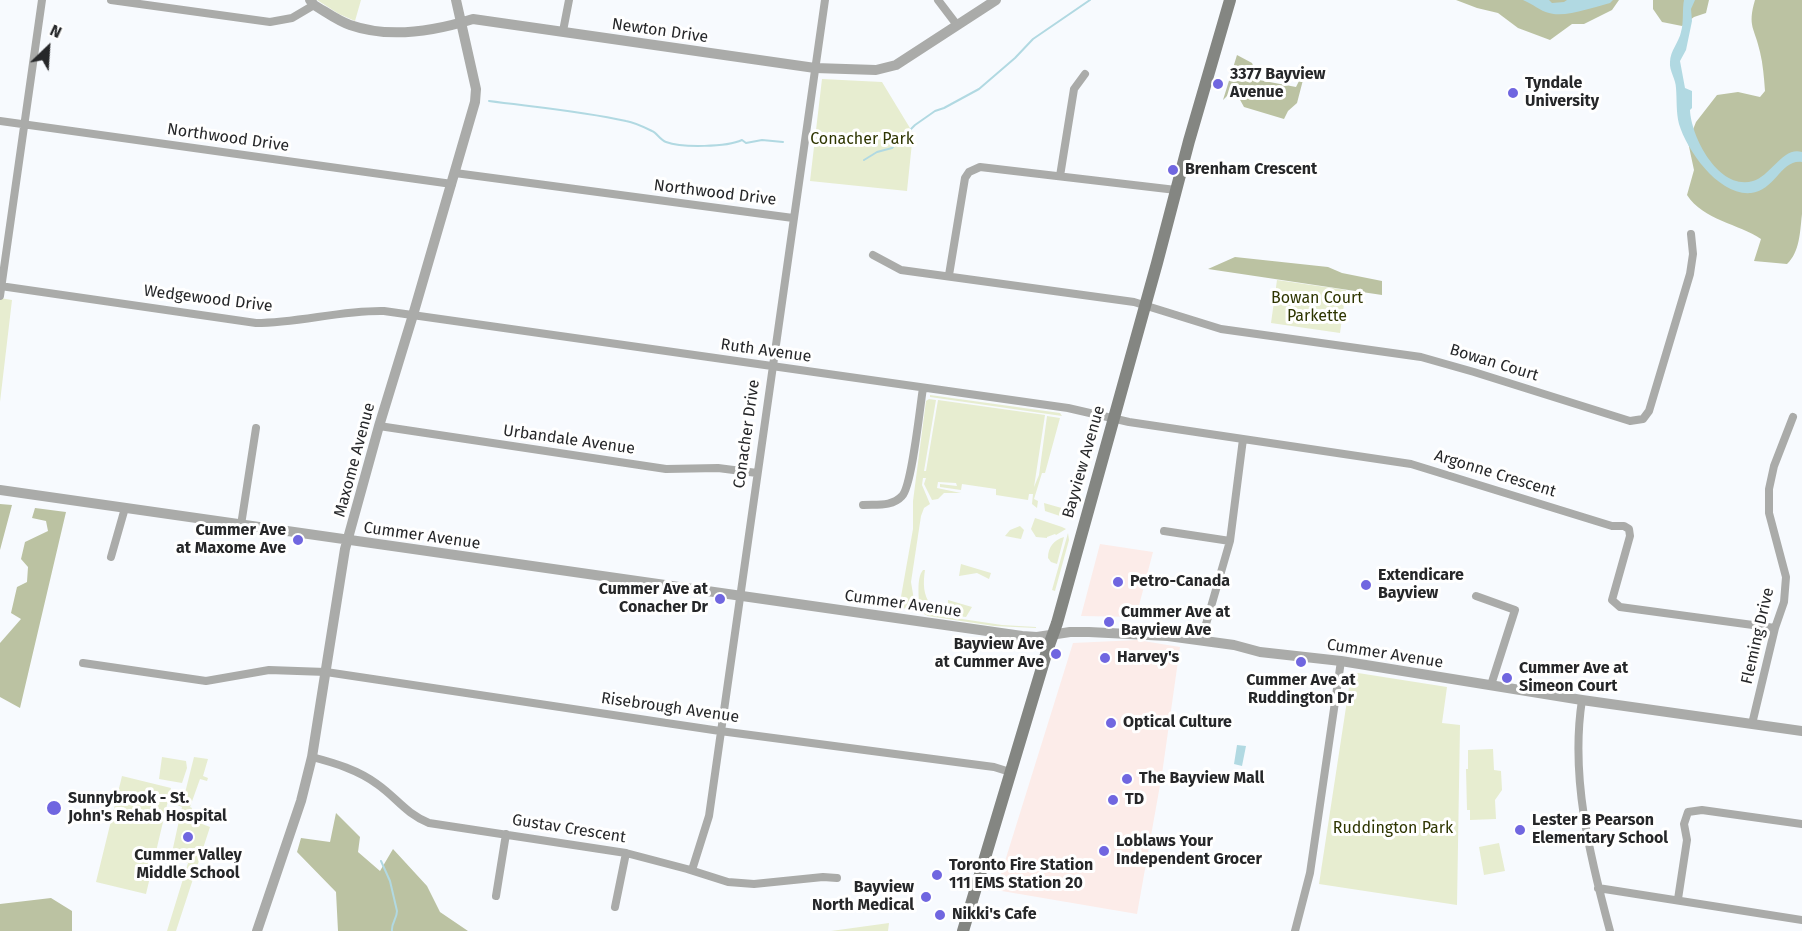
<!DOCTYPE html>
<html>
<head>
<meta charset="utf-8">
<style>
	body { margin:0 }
	#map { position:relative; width:1802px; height:931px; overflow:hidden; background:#f7fafe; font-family:"Fira Sans",sans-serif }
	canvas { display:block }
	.north { position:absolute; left:18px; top:18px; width:60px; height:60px; -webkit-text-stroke:4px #fff; paint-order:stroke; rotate:25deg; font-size:16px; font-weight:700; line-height:24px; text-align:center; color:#262729 }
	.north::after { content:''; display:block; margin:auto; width:21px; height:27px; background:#262729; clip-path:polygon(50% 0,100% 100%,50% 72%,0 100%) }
</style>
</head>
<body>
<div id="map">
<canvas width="1802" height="931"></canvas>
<div class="north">N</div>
</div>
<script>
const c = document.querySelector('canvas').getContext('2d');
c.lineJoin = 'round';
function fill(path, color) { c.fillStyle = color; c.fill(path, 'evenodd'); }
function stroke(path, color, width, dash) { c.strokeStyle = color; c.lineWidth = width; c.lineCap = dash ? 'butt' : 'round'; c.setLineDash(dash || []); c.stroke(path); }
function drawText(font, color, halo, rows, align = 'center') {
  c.font = font + ' "Fira Sans",sans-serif'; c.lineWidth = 6; c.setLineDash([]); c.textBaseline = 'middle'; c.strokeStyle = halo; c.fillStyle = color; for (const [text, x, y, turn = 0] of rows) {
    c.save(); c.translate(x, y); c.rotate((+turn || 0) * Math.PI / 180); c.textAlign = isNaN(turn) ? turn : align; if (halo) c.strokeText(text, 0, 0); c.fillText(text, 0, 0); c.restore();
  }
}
const commercial = new Path2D(`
	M1100,544L1153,552L1136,617L1081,616Z
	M1137,640L1180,647L1162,774L1137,914L996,890L1073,643Z`);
const green = new Path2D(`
	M317,0H361L355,21L339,14Z
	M822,79L882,82L913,133L907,191L810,181Z
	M1277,280L1346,290L1340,333L1271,323Z
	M0,298L12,300L0,402Z
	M930,395L1060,413L1062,416L930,397Z
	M929,399L936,400L924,471H926L938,400L1045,415L1034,487L1039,475L1047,416L1060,418L1045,473H1042L1034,499L1038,501L1037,508L1032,504L1033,494H1029L1028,500L996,495V489L962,484L961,490L940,487V484L957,486L956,483L938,482L937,488L961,493H944L938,499L932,500L924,484L926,478H923L922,485L930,504L924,508L921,516L911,582L914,600L910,609L899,608L913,529V501L926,401Z
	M1044,503L1072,511L1069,516L1063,517L1045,511Z
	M1035,518L1062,527L1066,529L1056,535L1055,534L1047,537V538L1036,537L1031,529Z
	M1020,526L1024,530L1021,539L1005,536L1010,530Z
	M1068,533L1069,540L1055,591L1052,590Z
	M1064,537L1057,564L1051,562L1048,558C1048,547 1054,540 1064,537Z
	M961,564L991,573L989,579L977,573L959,576Z
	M923,570H925C923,583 923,595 931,605L933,603L937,606L935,613L920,611C919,600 916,578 923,570Z
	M948,600L972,607L966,617L948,615Z
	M922,613L1002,625L1036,627V628L994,626L928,616Z
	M1358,673L1447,687L1442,723L1460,725L1457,905L1319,884L1350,681L1352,676Z
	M1493,749L1494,770L1501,771L1502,790L1495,800L1496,819L1470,820V810H1467L1466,769H1468V750Z
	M162,757L186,761L187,768L182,783L159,779Z
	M194,757L208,759L203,776L208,778L207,781L200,779L190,807L192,808L189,819L210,827L176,931H167L188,863L171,857L182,807L177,805L178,801H183Z
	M122,776L171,788L146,894L96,882Z
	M1499,843L1505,871L1484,875L1479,847Z
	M889,923L888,931H831Z`);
const forest = new Path2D(`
	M1456,0H1619L1612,10L1584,24H1572L1550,40L1518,28L1498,13L1477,8Z
	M1653,0H1709L1706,13L1694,17L1682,26L1662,22L1653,9Z
	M1755,0H1802V214C1800,231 1800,252 1787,264L1754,261L1761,239C1739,224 1703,220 1687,195L1694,170L1688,142L1696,122L1717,95L1738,92L1760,97L1765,91C1764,78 1763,64 1760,52C1755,28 1747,27 1755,0Z
	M1237,55L1252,63L1259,80L1296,87L1300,79L1303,80L1297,103L1288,111L1284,119L1244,107L1234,89L1223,100Z
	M1235,257L1328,267L1342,273L1382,281V295L1208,269Z
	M0,504L12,505L0,550Z
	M35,508L66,512L20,708L0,697V643L21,619L11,613L17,587L27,582L28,567L21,559L25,542L48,531L46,521L32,518Z
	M336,813L360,837L358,852L380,871L393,849L427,886L440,912L468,931H338L336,892L297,852L301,838L330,842Z
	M51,898L72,911V931H0V904Z`);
const water = new Path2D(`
	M1523,0H1549L1552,3L1564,2L1567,0H1613L1610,3C1594,7 1565,18 1549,13C1540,11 1533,4 1523,0Z
	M1684,0H1695L1691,9L1692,21L1686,50L1680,61L1685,88L1692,91V108L1690,110C1691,137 1719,191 1753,181C1771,176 1783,146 1802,152V162C1781,159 1775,191 1751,193C1719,196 1687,151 1679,124C1676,112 1677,100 1676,88C1676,79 1669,71 1670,62C1670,51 1679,42 1681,32C1684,22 1682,10 1684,0Z
	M1237,745L1246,746L1242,766L1234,764Z`);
const stream = new Path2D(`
	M489,101C534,107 581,111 626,121C632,122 646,128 652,131C657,133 660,140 666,142C682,148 727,147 742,140L746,143L762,140L783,142
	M864,160L877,152L892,148L915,125L935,111L944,108L979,89L1015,58L1033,39L1090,0
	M381,861L390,881L397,911C397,919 391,923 392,931`);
const minor = new Path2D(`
	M111,0L270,22L292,18L314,5
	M938,0L957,25
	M563,31L569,0
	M0,121L452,184
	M455,173L793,218
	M1060,176L1074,89L1085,74
	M873,255L901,270L1134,302L1221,329L1421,357L1474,372L1630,421L1643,419L1649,411L1690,274L1693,254L1691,234
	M949,275L965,178L969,172L980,167L1176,190
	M0,286L256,323C299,323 341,310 384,311L1068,408L1129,422L1411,464L1612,526H1624L1629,529L1630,536L1612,600L1620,607L1775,628
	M0,296L42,0
	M379,426L666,469L718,468L757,473
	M863,505C876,504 892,507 902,496C912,486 920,406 923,388
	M241,525L256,428
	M1164,531L1230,541
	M111,557L125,508
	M1476,596L1515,610L1491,685
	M1204,641V631L1230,541L1243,439
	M83,663L206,681L269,670L326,672L720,731L994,767L1010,772
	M1582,700C1570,777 1590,857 1610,931
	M1752,724L1775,628L1784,602L1786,577L1769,513V489L1774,466L1793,417
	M312,757C335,763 358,770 377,784C397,798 405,813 429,823L626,853L687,869L728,882L754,884L823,877L837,878
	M692,870L709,816L825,0
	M1598,888L1802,920
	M496,896L506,834
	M1678,899L1687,840L1684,824L1688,812L1702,810L1802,824
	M615,907L626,853
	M1295,931L1310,873L1341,661`);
const tertiary = new Path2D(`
	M310,0L314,5C326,12 338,21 350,25C390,39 435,31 473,19L815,68L876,70L896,65L996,0
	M0,490L1022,636L1037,637L1070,632H1089L1168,636L1234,645L1260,652L1341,661L1582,700L1802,731
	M257,931L301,801L312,757L345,549L379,426L413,315L475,102L476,89L456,0`);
const secondary = new Path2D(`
	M963,931L1047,651L1057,623L1157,263L1189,141L1230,0`);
const markers = [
	[1218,84,6,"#7066e0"],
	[1513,93,6,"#7066e0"],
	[1173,170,6,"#7066e0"],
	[298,540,6,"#7066e0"],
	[1118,582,6,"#7066e0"],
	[1366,585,6,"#7066e0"],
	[720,599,6,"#7066e0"],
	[1109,622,6,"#7066e0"],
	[1056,654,6,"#7066e0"],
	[1105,658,6,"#7066e0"],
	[1301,662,6,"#7066e0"],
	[1507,678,6,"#7066e0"],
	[1111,723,6,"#7066e0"],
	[1127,779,6,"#7066e0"],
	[1113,800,6,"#7066e0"],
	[54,808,8,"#7066e0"],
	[1520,830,6,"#7066e0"],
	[188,837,6,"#7066e0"],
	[1104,851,6,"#7066e0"],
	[937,875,6,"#7066e0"],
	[926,897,6,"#7066e0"],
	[940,915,6,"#7066e0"]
];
const streetNames = [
	["Newton Drive",660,31,8],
	["Northwood Drive",228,138,8],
	["Northwood Drive",715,193,7],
	["Wedgewood Drive",208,299,7],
	["Ruth Avenue",766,351,8],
	["Bowan Court",1494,363,17],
	["Conacher Drive",747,434,-82],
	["Urbandale Avenue",569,440,8],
	["Maxome Avenue",355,460,-75],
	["Bayview Avenue",1084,462,-74],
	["Argonne Crescent",1495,474,17],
	["Cummer Avenue",422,536,8],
	["Cummer Avenue",903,604,8],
	["Fleming Drive",1758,636,-77],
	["Cummer Avenue",1385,654,9],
	["Risebrough Avenue",670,708,8],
	["Gustav Crescent",569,829,9]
];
const poiNames = [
	["3377 Bayview",1230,75],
	["Avenue",1230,93],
	["Tyndale",1525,84],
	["University",1525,102],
	["Brenham Crescent",1185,170],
	["Cummer Ave",286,531,"right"],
	["at Maxome Ave",286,549,"right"],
	["Extendicare",1378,576],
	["Bayview",1378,594],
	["Petro-Canada",1130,582],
	["Cummer Ave at",708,590,"right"],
	["Conacher Dr",708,608,"right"],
	["Cummer Ave at",1121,613],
	["Bayview Ave",1121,631],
	["Bayview Ave",1044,645,"right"],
	["at Cummer Ave",1044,663,"right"],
	["Harvey's",1117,658],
	["Cummer Ave at",1519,669],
	["Simeon Court",1519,687],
	["Cummer Ave at",1301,681,"center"],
	["Ruddington Dr",1301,699,"center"],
	["Optical Culture",1123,723],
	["The Bayview Mall",1139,779],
	["Sunnybrook - St.",68,799],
	["John's Rehab Hospital",68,817],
	["TD",1125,800],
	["Lester B Pearson",1532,821],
	["Elementary School",1532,839],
	["Loblaws Your",1116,842],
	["Independent Grocer",1116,860],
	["Cummer Valley",188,856,"center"],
	["Middle School",188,874,"center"],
	["Toronto Fire Station",949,866],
	["111 EMS Station 20",949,884],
	["Bayview",914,888,"right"],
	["North Medical",914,906,"right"],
	["Nikki's Cafe",952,915]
];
const parkNames = [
	["Conacher Park",862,140],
	["Bowan Court",1317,299],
	["Parkette",1317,317],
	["Ruddington Park",1393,829]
];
fill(commercial, '#fcece9');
fill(green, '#e7edd0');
fill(forest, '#bbc2a2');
fill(water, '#b1d9e2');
stroke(stream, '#b1d9e2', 2);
stroke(minor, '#aaaba9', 8);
stroke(tertiary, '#aaaba9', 10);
stroke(secondary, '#848682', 12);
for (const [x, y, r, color] of markers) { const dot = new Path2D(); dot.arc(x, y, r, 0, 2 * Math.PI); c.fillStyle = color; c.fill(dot); stroke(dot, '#fff', 2); }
drawText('16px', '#262729', '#fff', streetNames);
drawText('bold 16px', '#262729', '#fff', poiNames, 'left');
drawText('16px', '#2e3500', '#fff', parkNames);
</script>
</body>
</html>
